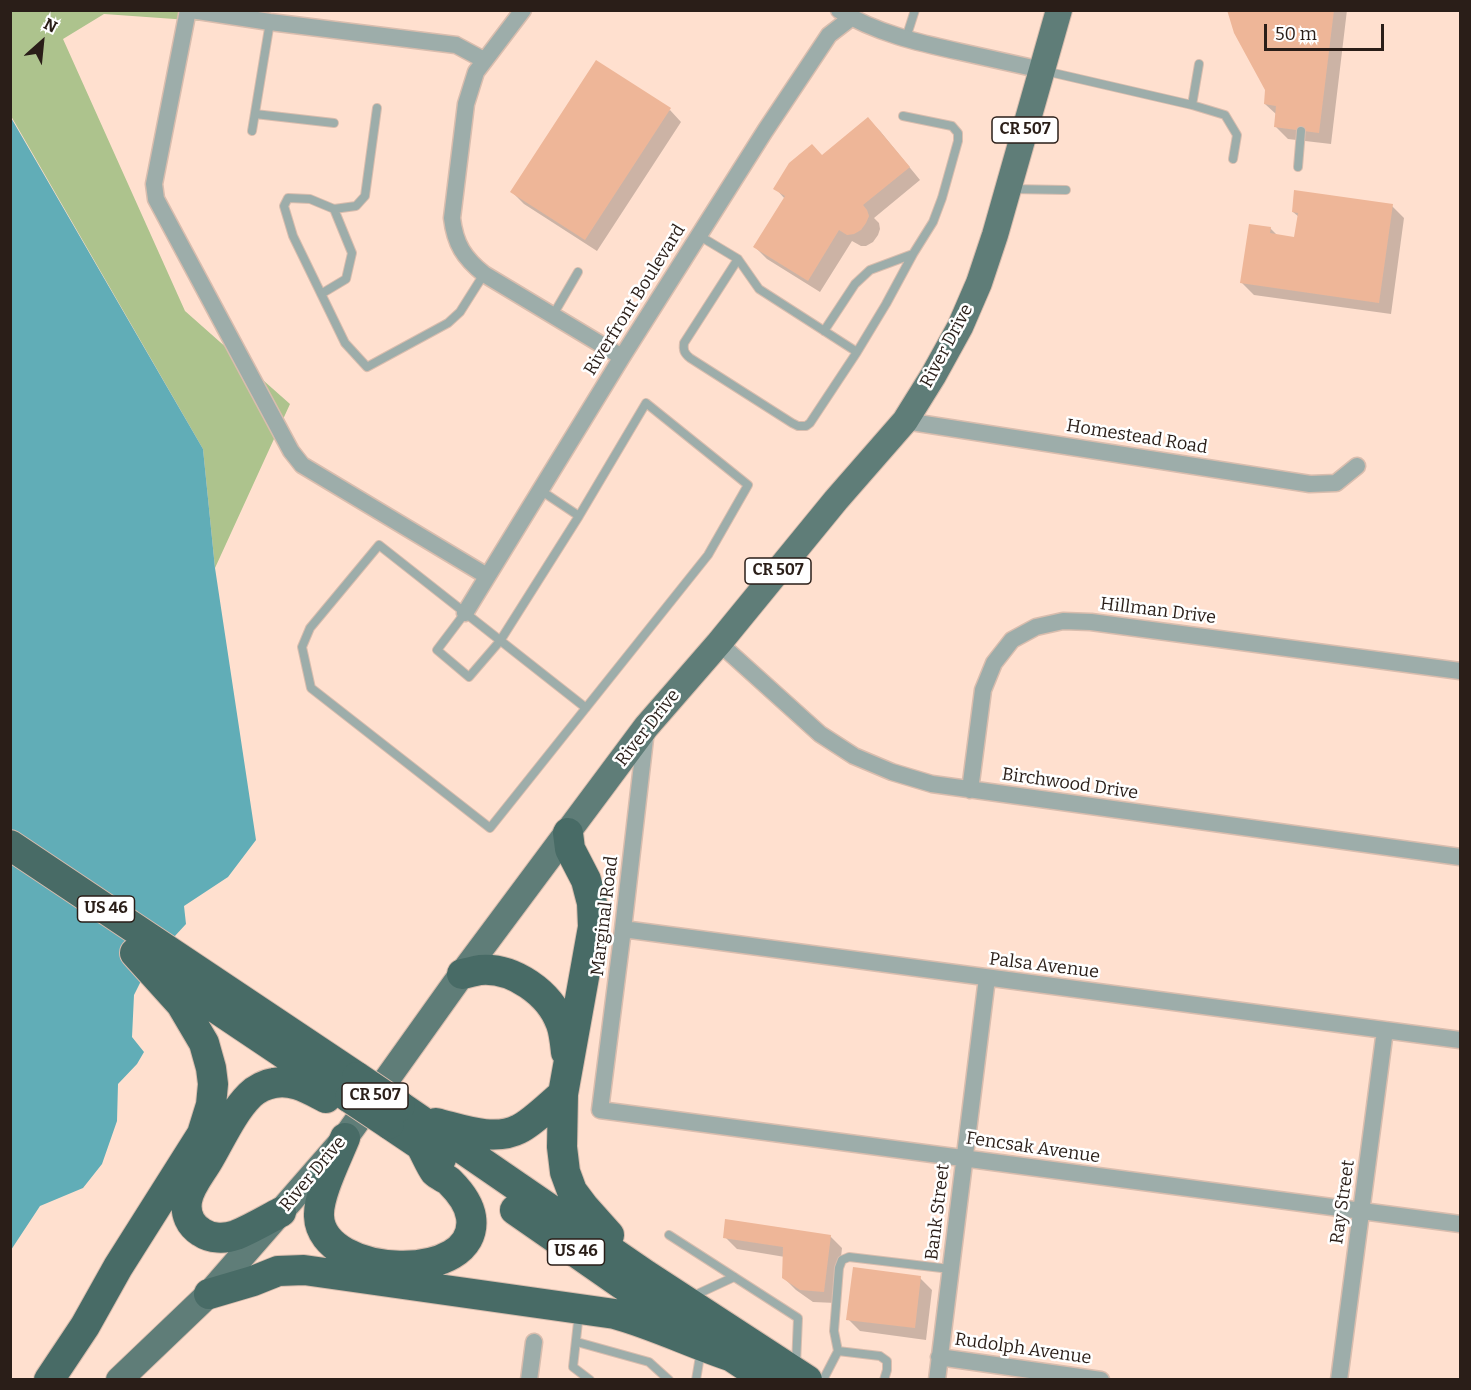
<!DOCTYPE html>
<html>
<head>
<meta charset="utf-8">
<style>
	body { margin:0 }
	#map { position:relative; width:1471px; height:1390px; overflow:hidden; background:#ffe0cf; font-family:Bitter,serif }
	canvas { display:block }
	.frame { position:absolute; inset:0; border:12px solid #2a1e18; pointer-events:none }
	.north { position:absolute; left:12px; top:12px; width:60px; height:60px; -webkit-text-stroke:4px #fff; paint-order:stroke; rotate:27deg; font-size:16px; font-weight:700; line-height:24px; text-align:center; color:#2a1e18 }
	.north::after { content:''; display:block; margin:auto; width:21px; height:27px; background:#2a1e18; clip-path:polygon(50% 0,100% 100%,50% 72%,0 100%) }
	.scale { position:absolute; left:1264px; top:24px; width:120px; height:27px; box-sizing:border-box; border:3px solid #2a1e18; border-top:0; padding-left:8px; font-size:18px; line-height:21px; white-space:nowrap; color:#2a1e18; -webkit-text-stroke:4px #fff; paint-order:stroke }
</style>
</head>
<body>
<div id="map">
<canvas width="1471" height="1390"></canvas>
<div class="frame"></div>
<div class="north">N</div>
<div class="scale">50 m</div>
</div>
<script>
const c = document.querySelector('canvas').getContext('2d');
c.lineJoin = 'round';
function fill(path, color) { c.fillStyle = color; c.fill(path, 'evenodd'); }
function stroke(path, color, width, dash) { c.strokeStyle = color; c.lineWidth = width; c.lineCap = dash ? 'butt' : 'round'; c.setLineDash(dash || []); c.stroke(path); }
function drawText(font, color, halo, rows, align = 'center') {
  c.font = font + ' Bitter,serif'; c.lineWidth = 5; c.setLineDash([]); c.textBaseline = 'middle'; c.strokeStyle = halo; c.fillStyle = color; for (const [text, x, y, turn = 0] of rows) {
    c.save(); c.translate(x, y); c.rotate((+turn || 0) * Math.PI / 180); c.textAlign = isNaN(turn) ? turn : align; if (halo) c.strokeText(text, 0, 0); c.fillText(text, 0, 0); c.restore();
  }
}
const forest = new Path2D(`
	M10,11H236L231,23L104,14L63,39L185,311L290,404L215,568L203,449L11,116Z`);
const water = new Path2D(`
	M10,116L203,449L215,568L256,840L228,877L184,906L186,924L150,963L134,995L132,1037L144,1052L137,1064L118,1084L117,1121L102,1164L83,1188L40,1206L11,1250Z`);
const shadow = new Path2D(`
	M1229,10H1347L1331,144L1288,139L1276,127L1277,115L1265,104L1266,89Z
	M670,110L681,122L597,251L524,204L512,192Z
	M868,119L880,131L920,180L874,218L879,223L880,229L878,235L873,242L866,246H861L852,241L820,292L767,259L755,247L785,199L775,188L823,156Z
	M1392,206L1404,218L1391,314L1254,295L1242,283L1270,228L1278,236L1296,238L1299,217L1293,212Z
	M830,1236L842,1248L836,1303L813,1302L796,1290L784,1278L785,1257L737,1249L725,1237Z
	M920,1278L932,1290L926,1340L860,1331L848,1319Z`);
const building = new Path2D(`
	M1227,10H1334L1319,133L1274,127L1276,106L1264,104L1265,90L1234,33Z
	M596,60L671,108L585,240L510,192Z
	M868,117L910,167L863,205L867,210L869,216L866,223L861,230L854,234L847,235L839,230L808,281L753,247L785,196L773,189L789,163L812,144L822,155Z
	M1294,190L1393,204L1379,303L1240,283L1249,224L1271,227L1270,233L1294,237L1298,213L1292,212Z
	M725,1219L831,1235L824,1292L800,1290L782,1278L783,1247L723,1238Z
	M853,1267L921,1276L915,1328L846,1320Z`);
const lane = new Path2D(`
	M906,38L915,10
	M1045,71L1192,105L1199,64
	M1192,105L1225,115L1237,135L1233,159
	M255,114L334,123
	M903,116L952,126L958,133V141L942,198L933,222L913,254
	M252,131L270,22
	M1298,167L1301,131
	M1011,189L1066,190
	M334,209L356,206L365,196L377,108
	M698,235L738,259L759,289L857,352L810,423L806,426H798L792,423L690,358C684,353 683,350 684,343L738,259
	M321,294L346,279L352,253L334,209L310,199L288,198L284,206L293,236L345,343L367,367L448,323L460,312L484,274
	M553,315L578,272
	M824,331L855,284L870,270L913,254L886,304L857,352
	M540,490L579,516L646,403L748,485L708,555L490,828L311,688L302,647L310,628L379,545L586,708
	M465,613L437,650L469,677L500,641L579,516
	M669,1235L798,1318L796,1365
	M691,1297L734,1277
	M579,1313L573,1367L590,1380
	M577,1342L649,1362L669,1380
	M838,1351L880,1356L887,1361V1370L884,1380
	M696,1380L701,1350
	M823,1380L838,1351L834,1331L839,1268L842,1260L849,1257L950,1269`);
const street = new Path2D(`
	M188,10L154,184L156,199L291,451L302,465L487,576
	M191,10L270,22L456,45L484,60
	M523,10L476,72L466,104L452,218C455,244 464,258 484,274L622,357
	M839,10C875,33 920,43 961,52C988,58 1015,64 1042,70
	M905,421L1310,484L1336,483L1357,466
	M465,613L622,357L765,131L829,35L851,18
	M719,643L820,734L854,756L892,772L932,784L1460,857
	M646,730L623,929L600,1110L1460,1224
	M970,790L983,690L994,663L1012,640L1036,627L1063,621L1091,622L1460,671
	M623,929L1460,1040
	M939,1357L1101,1380
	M529,1380L534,1342
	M937,1380L987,978
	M1339,1380L1385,1030`);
const primary = new Path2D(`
	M119,1380L209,1294L345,1138L462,974L646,727L719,643L836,500L905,421L933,376L960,327L979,283L995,235L1059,10`);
const highway = new Path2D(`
	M568,833L570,849L586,880L592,903L593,927L563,1094L562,1147L565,1172L572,1191L584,1207L609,1235
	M10,845L357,1077
	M462,974C468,973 474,971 480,970C513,967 550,993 561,1024C564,1032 565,1043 566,1052
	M171,978L350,1098
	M400,1106L646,1275L807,1380
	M436,1123C461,1129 494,1142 519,1129C532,1123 551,1104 563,1094
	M389,1124L441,1159
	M345,1138C337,1158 318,1195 319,1216C321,1279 481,1285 471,1217C469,1203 460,1192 450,1182C446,1178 439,1176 435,1172C430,1165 426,1155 422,1148
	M515,1210L620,1283L767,1380
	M281,1212C266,1220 251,1229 236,1235C225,1239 211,1239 201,1232C190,1225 185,1214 187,1201C189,1187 201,1173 208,1161C221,1139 232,1113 250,1095C256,1089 266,1084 274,1083C293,1079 310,1090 326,1098
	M209,1294L253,1281L278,1271L304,1270L615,1314C655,1325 693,1344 733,1357
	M49,1380L85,1326L118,1267L202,1134L211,1105L213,1084L211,1068L204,1043L181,1004L135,953`);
const highwayBridge = new Path2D(`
	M357,1077L400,1106
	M350,1098L389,1124`);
const shields = [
	[1025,130,66],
	[778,571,66],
	[106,909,57],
	[375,1096,66],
	[576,1252,57]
];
const shieldNames = [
	["CR 507",1025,130],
	["CR 507",778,571],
	["US 46",106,909],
	["CR 507",375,1096],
	["US 46",576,1252]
];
const streetNames = [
	["Riverfront Boulevard",635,300,-58],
	["River Drive",947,346,-62],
	["Homestead Road",1137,437,9],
	["Hillman Drive",1158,611,7],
	["River Drive",648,728,-52],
	["Birchwood Drive",1070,784,8],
	["Marginal Road",605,916,-83],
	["Palsa Avenue",1044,966,7],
	["Fencsak Avenue",1033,1148,8],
	["River Drive",313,1174,-50],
	["Ray Street",1343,1202,-82],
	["Bank Street",938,1212,-83],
	["Rudolph Avenue",1023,1349,8]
];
fill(forest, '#adc38d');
fill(water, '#61adb7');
fill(shadow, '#0003');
fill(building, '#eeb698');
stroke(lane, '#d9bdae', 10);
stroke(street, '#d9bdae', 19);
stroke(primary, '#d9bdae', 28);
stroke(highway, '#d9bdae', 32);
stroke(lane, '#9dadaa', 8);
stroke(street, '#9dadaa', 16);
stroke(primary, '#5f7d78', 26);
stroke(highway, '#486b66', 30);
stroke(highwayBridge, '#d9bdae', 32, []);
stroke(highwayBridge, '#486b66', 30);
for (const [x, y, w] of shields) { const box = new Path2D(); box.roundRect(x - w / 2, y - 13, w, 26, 4.5); c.fillStyle = '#fff'; c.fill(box); stroke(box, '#2a1e18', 1.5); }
drawText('bold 16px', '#2a1e18', null, shieldNames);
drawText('18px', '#2a1e18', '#fff', streetNames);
</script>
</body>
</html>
